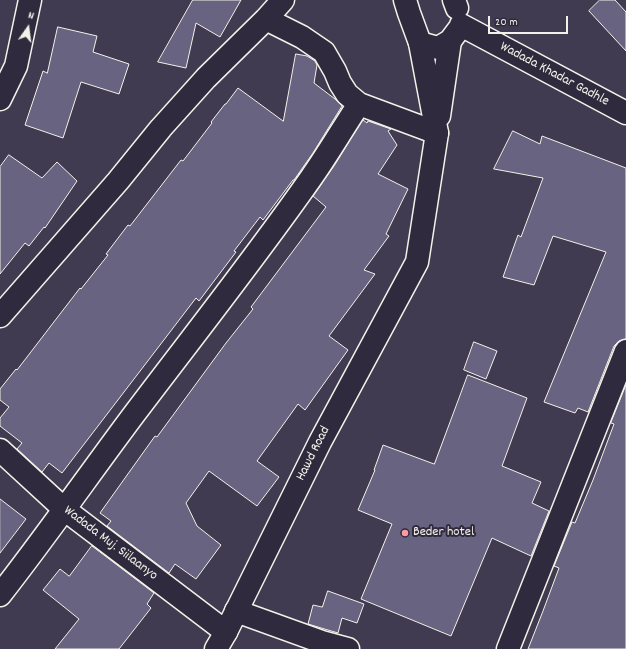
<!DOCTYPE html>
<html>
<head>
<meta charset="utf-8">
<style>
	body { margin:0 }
	#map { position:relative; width:626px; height:649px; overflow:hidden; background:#403b51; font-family:Dekko,sans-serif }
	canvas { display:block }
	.north { position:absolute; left:8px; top:8px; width:40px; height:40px; -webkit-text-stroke:3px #2f2a3d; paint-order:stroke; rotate:14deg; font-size:11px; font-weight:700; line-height:16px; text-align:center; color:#f4f1e8 }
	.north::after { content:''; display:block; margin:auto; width:14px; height:18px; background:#f4f1e8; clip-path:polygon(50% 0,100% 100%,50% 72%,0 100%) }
	.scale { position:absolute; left:488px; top:16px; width:80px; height:18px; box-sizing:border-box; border:2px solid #f4f1e8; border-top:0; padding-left:5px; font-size:12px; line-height:14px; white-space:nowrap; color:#f4f1e8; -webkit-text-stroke:3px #2f2a3d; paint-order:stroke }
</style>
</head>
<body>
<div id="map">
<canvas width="626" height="649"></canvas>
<div class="north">N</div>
<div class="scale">20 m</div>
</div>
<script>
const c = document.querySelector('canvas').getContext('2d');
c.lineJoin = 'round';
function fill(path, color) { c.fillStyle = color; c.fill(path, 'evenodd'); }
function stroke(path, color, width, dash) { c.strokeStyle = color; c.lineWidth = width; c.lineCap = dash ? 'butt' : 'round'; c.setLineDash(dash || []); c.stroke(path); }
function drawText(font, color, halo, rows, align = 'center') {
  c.font = font + ' Dekko,sans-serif'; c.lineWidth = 4; c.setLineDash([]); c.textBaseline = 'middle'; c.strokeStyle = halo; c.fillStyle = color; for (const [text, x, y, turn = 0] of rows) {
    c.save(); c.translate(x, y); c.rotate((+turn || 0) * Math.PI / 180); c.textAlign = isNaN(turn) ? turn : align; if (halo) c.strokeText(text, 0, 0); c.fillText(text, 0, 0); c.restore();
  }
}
const building = new Path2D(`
	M193,0H241L220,37L196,23L186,68L158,62Z
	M600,0H615L626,12V51L589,11Z
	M58,27L97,36L93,52L129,64L119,94L81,82L63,138L25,125L43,71L47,73Z
	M296,54L307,56L315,61L317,65L314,83L335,99L342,106L313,153L294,180H293L263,220L260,217L234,251L236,252L199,301L196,298L62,473L49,463L42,472L17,449L22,443L0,426V418L9,407L0,400V389L16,369L17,370L80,288L81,289L108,255L106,254L128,225L130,226L181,160L183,161L212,123L211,122L225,104H226L238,88L283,121Z
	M363,120L367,123L368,121L391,129L388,131L397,145L378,174L408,189L386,234L389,236L364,270L375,274L329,336L348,350L305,410L298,404L257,461L279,477L257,506L209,471L186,503L197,526L221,545L196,579L175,564L169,573L107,526L111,521L100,513L155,436L157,437L226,343L253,309L251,307L326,207L313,196L334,166Z
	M513,131L540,144L542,136L626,168V339L619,341L614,346L588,412L578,408L575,413L544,402L606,252L553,236L534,285L503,277L518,235L521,237L543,178L494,169Z
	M9,155L42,178L57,162L77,181L45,228L44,227L29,246L25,243L0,274V167Z
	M474,342L497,351L486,379L464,370Z
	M468,375L527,398L502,466L541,482L532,503L549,511L531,556L492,538L451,636L361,599L392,524L358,510L375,470H374L383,445L434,464Z
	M626,385V649H528L543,611L559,568L554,566L572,522L575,523L593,480L614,424L611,423Z
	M0,499L26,519L0,553Z
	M92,546L154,593L147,604L151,608L119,649H55L79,619L43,590L60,569L69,576Z
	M328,591L364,604L357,623L342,618L338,633L308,624L313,605L322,607Z`);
const minor = new Path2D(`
	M266,19L302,37L324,52L335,71L340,83L347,94L359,104L437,133
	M461,25L626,113
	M420,43L438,48L450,41L459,29
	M0,99L16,66L30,0
	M0,316L118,181L161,128L206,78L266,19L283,0
	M0,450L64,509L226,632
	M0,595C47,535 90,473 135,413C194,335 255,258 311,178C328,154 343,128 359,104
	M236,611L322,642L348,649
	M508,649L626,351`);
const major = new Path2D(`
	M454,0L457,8
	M439,116L450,41
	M216,649L226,632L320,442L417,262L437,133L420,43L409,13L405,0`);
const markers = [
	[405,533,4,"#ff9aa2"]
];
const streetNames = [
	["Wadada Khadar Gadhle",554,75,28],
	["Hawd Road",314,454,-63],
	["Wadada Muj. Siilaanyo",110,544,37]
];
const poiNames = [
	["Beder hotel",413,533]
];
fill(building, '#676381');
stroke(building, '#f4f1e8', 1);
stroke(minor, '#f4f1e8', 25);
stroke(major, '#f4f1e8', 25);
stroke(minor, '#2f2a3d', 22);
stroke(major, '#2f2a3d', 22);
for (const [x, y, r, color] of markers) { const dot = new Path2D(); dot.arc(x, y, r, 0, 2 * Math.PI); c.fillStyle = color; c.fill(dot); stroke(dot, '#2f2a3d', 1.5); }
drawText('14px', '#f4f1e8', '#2f2a3d', streetNames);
drawText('14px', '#f4f1e8', '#2f2a3d', poiNames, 'left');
</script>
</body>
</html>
